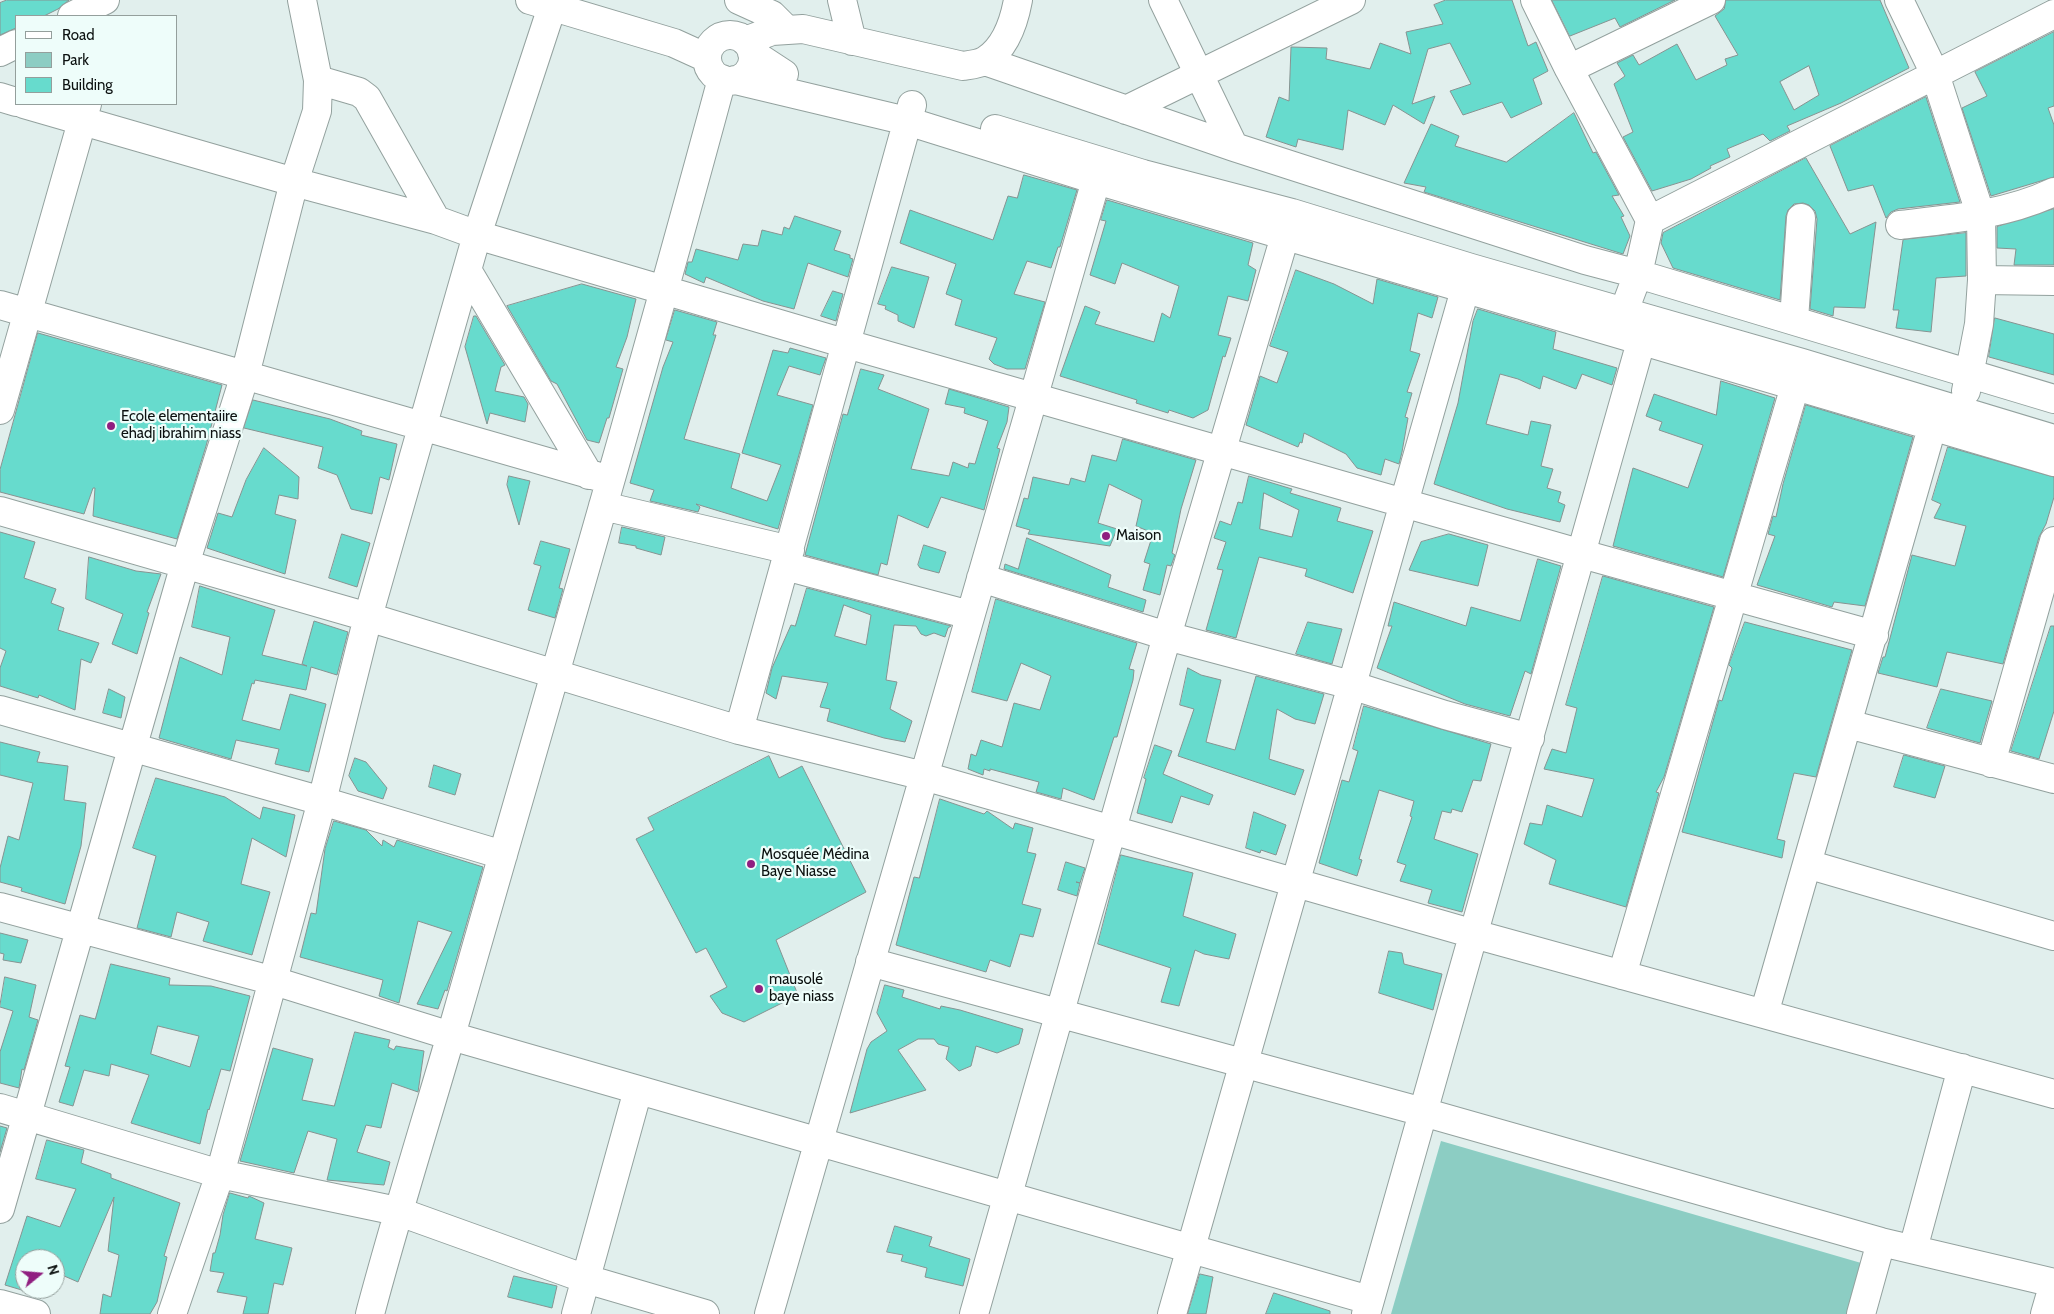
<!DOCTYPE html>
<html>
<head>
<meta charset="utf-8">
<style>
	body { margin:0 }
	#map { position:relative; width:2054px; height:1314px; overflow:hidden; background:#e1efed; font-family:Cabin,sans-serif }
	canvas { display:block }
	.legend { position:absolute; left:15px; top:15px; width:162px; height:90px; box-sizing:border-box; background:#eefdfa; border:1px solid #949f9c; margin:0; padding:6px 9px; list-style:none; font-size:15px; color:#0c1110 }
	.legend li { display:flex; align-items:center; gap:10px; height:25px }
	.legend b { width:25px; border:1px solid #949f9c }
	.north { position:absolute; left:15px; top:1249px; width:50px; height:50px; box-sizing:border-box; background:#eefdfa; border:1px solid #949f9c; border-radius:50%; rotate:73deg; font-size:14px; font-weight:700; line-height:20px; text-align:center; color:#0c1110 }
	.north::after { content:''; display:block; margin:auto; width:18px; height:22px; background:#901f80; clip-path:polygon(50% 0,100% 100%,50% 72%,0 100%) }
</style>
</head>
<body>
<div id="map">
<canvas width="2054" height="1314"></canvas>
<ul class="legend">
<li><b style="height:6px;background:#fff"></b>Road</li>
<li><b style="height:14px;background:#8ccdc3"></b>Park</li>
<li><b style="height:14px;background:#67dbcd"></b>Building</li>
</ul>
<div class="north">N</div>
</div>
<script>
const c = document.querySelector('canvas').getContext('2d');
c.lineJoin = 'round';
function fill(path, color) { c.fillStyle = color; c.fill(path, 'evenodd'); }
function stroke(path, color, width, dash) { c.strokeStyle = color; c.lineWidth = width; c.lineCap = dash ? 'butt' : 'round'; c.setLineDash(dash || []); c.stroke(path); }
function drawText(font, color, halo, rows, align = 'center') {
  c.font = font + ' Cabin,sans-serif'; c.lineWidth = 4.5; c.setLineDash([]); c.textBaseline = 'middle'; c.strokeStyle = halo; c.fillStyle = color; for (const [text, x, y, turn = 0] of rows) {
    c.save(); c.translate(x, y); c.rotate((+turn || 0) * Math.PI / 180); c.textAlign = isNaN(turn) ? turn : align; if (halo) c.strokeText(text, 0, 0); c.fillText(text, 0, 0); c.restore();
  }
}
const green = new Path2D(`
	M1441,1141L1868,1265L1854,1314H1391Z`);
const building = new Path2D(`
	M7,0H69L58,9L44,16H16V28L0,35V3Z
	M1446,0H1512L1528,46L1536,42L1548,71L1533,79L1542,104L1511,118L1502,102L1463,115L1450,91L1471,84L1450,43L1428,49L1412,104L1435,96L1424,124L1393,105L1385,125L1348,110L1343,150L1298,139L1296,147L1266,137L1279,97L1289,101L1291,47L1327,48L1326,59L1370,69L1380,43L1411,54L1406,32L1443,24L1434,5Z
	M1552,0H1675L1620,27L1615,18L1570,36Z
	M1726,0H1880L1909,68L1841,103L1787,126L1790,131L1770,141L1763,134L1727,149L1730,157L1710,166L1711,168L1691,179L1652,191L1623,137L1633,132L1614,84L1625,76L1617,63L1633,55L1639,65L1677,44L1696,80L1727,65L1725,59L1738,55L1715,16L1724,9ZM1809,66L1819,95L1794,110L1780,82Z
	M2054,32V106L2048,108L2054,125V177L1991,196L1962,108L1987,96L1975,72Z
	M1926,97L1960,202L1898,209L1891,212L1886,218L1873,185L1848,191L1830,146Z
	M1574,113L1593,153L1596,152L1619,195L1612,196L1624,216L1621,217L1630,236L1623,254L1424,192L1426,187L1404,183L1431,124L1459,136L1455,146L1506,162Z
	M1806,158L1850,234L1876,222L1865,308L1834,307L1833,316L1810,309L1817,219L1815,211L1809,205L1803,203L1794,204L1788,210L1786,216L1780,300L1673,268L1661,243L1663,233Z
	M1024,175L1077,190L1060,247H1058L1051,268L1027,261L1014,294L1045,302L1025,369H1007L994,364L989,359L997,338L955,325L962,300L946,294L956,264L900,243L910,210L993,240L1008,196L1017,198Z
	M1107,200L1253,243L1248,265L1256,270L1248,301L1228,296L1218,335L1231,338L1225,357L1223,356L1208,410L1193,418L1169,410L1168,413L1136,403L1137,400L1060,376L1085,306L1100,312L1095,324L1154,342L1162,313L1170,318L1179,286L1122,263L1115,284L1090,275L1106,221L1101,220Z
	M2054,209V265H2014L2016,249L1997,248V227Z
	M795,216L841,231L834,250L850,255V258L853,259L848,277L808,263L794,309L763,301L706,277L704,283L685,274L688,262H692L696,249L738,260L743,244L758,246L762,230L782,235L784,227L789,229Z
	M1966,233V276L1936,278L1931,332L1896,328L1899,310H1893L1903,240Z
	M892,267L929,277L914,328L898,321V315L885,309L886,306L878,304Z
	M1296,270L1334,284L1373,304L1377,279L1438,297L1432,318L1418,313L1410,351L1420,354L1407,392L1412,393L1405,417L1408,418L1402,452L1399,464L1385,459L1381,475L1357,468L1346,454L1304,433L1302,443L1300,442L1298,447L1246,425L1260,376L1277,383L1288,352L1270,346Z
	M582,284L636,299L627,337L616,367L623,369L609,418H607L599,443L587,440L557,384L551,381L507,306Z
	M833,291L843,294L836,321L821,316Z
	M1478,309L1556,332L1553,349L1617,368L1612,385L1582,374L1576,389L1543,376L1540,389L1518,379L1500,374L1486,424L1528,435L1531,421L1551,425L1541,466L1553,469L1547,488L1561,492L1558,502L1565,505L1560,522L1507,509L1434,484L1458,403L1473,321Z
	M675,310L717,322L713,335H716L684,439L740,454L731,488L767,501L781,465L742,453L773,350L788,353L790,348L826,358L820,375L789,366L777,395L813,405L778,529L696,504L700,507L698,512L650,501L654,490L630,483L663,367L673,342L666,340Z
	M474,316H476L505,365L501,367L495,391L524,397L528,404L525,422L490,413L487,424L465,347Z
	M1995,318L2054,334V375L1989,357Z
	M38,333L222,385L206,446L177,539L93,516L95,488H93L84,514L0,492V470Z
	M861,369L884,375L878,389L929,409L911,469L949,476L953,462L968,468L969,463L975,464L988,421L964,413L965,408L945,404L949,389L1009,407L1007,422L997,448L1000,449L984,510L941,497L928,528L898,515L887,565L881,563L878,575L805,555L843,414L847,415Z
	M1721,381L1775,398L1723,577L1613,546L1633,468L1688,488L1703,445L1659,430L1662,422L1646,416L1654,394L1716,415Z
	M253,400L330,419L362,431L361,435L397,444L389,480L380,477L372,514L351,509L337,475L318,468L323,447L244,428Z
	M1806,405L1913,437L1865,606L1834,602L1832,607L1757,585L1775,536L1768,534L1773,516L1776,517L1783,484Z
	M1123,439L1196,460L1181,509L1172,553L1175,555L1171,566L1167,565L1160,595L1143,590L1150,564L1144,562L1152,537L1147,535L1148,531L1136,526L1142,500L1109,484L1098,523L1117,529L1110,546L1028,534L1030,530L1016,526L1024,498L1028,499L1033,477L1069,485L1071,478L1085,482L1092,455L1116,461Z
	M1948,447L2054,477V497L2046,524L2039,537L2003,664L1947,652L1937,687L1878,673L1883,657H1885L1912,555L1955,566L1966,526L1934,518L1941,504L1932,500Z
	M264,448L299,477L298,499L279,495L275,514L296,520L285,574L207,548L218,513L232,517L246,480Z
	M509,476L530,481L519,525L507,485Z
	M1249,476L1292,489L1290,493L1341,508L1337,521L1373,531L1353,593L1305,576L1307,569L1259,557L1236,638L1206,630L1223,570L1217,569L1226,542L1214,538L1220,521L1231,525L1238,502L1242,503ZM1264,493L1299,510L1292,537L1260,529Z
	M622,527L665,537L661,555L636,548V546L619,543Z
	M0,532L35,542L24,578L56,589L51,603L64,608L58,630L99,643L91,663L81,659L75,710L39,695L38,698L0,686V668L6,651L0,648Z
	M342,534L370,543L357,587L329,578Z
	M1449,534L1488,545L1478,586L1409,570L1421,542Z
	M1027,538L1111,575L1108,587L1146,600L1143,612L1004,569L1005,564L1018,569Z
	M541,541L570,549L559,588L563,589L555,618L528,610L541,566L534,564Z
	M924,545L946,552L939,573L920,568L918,565Z
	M89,557L136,571L161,574L147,612L149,613L137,654L112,644L123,614L86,599Z
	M1538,559L1561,566L1531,674L1525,671L1510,716L1465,704L1377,668L1392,626H1388L1394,602L1466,626L1471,607L1520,621Z
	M1603,576L1714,607L1664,777L1656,792L1659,793L1626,907L1549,884L1556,860L1524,844L1530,823L1542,825L1547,805L1582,817L1594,779L1544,769L1552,749L1566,753L1577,708L1566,705Z
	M200,586L275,610L262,655L307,666L302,664L314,621L348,632L337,675L311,667L306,690L255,680L254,684L252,683L242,720L280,730L290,694L326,704L309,772L275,764L279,749L236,740L231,759L159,738L180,657L222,675L230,637L192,627Z
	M807,588L951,626L948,628L945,637L934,633L926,636L921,634L916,626L894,625L886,680L897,682L890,709L912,721L905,742L884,738L827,721L830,709L820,707L828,683L782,676L776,699L766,693L772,668L791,625L795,626ZM844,605L871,615L866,645L835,636Z
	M996,599L1137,643L1129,669L1134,670L1133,680L1117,737H1114L1094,800L1063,788L1061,799L1036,792L1039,782L990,769V771L984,769L983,775L968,769L971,754L976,756L981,740L1002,747L1014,703L1040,710L1051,676L1021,663L1007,701L972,692Z
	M1308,622L1342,629L1332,664L1296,654Z
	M1745,622L1852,650L1816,777L1794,773L1777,839L1785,841L1782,858L1682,832L1719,700L1722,701L1732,668L1729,665Z
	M2051,626H2054V711L2039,759L2011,751Z
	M1188,668L1201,675L1221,680L1206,742L1235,750L1256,676L1324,694L1315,724L1295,719L1277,709L1269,759L1304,770L1295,795L1178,756L1194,709L1180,705Z
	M109,689L125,697L121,718L103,713Z
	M1941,689L1992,701L1980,743L1927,728Z
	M1364,706L1491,744L1481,781L1473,780L1462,812L1452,809L1451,813L1442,811L1434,839L1478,854L1462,912L1428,903L1432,890L1400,881L1406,865L1397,862L1412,817L1410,816L1414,801L1379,790L1359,859L1362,860L1357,876L1319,863L1342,780L1349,782L1358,751L1353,749Z
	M0,742L40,752L37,762L68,766L64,800L86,803L81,846L65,904L21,891L22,888L0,882V868L8,836L19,840L33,783L0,775Z
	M1155,745L1172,751L1163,774L1213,795L1209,805L1181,796L1172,823L1137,813L1146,779L1144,778Z
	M1904,755L1945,766L1935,798L1894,787Z
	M769,756L779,778L802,766L866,892L776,940L798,995L744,1022L722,1013L710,996L727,987L706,948L696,953L636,839L654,830L648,818Z
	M355,758L366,762L387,788L383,799L358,791L349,776Z
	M434,765L461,774L455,795L429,787Z
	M156,778L225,797L260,819L263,807L295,815L286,857L252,838L241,884L270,892L252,955L203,941L209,922L177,912L171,937L137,928L156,856L133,848Z
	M940,799L984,814L987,811L1013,829L1015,823L1033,828L1027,852L1036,854L1022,904L1041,909L1033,937L1020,934L1010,967L990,960L986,972L896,945L914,877L919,878Z
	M1254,812L1286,825L1276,855L1261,850L1260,853L1246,848Z
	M334,821L366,830L382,846L383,840L394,847L397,840L483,867L447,991L445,990L438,1009L417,1004L452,932L418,921L399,1003L379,996L383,980L300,957L311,913L316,914L325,849Z
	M1121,855L1193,873L1183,916L1236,934L1229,959L1204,954L1195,950L1179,1006L1161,1002L1171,968L1098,944Z
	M1066,862L1085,868L1080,883L1076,882L1080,883L1077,896L1058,890Z
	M0,933L28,940L21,963L3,960L4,954L0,953Z
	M1389,951L1402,953L1404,964L1442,974L1433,1010L1379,993Z
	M111,964L170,978L169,985L211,986L250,996L230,1071L221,1069L209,1110L208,1109L200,1144L131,1123L149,1075L111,1064L109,1076L84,1070L73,1106L59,1102L70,1067L65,1066L80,1015L95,1019ZM158,1026L199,1036L190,1067L151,1054Z
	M5,977L36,985L29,1017L38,1020L24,1070L22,1069L19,1088L0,1083V1052L13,1011L0,1007Z
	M885,985L904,990L902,997L940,1009L941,1006L960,1010L1023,1029L1019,1044L997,1053L976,1046L971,1066L959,1071L946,1059L949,1047L938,1044L934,1039H918L898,1050L926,1090L850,1113L867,1049L871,1042L887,1031L877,1013Z
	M355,1032L390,1040L388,1047L394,1050L396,1046L424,1051L418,1092L392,1083L381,1128L366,1125L357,1152L390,1162L384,1185L327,1180L337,1139L308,1131L294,1173L240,1161L273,1048L313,1059L302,1100L334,1106Z
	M0,1126L7,1128L0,1152Z
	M47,1140L84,1150L81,1163L111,1174V1178L180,1203L164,1256L167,1257L157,1302L150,1314H100L103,1294L111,1297L119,1255L108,1251L114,1197L78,1282L55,1272V1259H25V1291L5,1285L27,1216L60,1227L76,1189L36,1179Z
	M230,1193L248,1198L249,1196L264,1203L255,1239L292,1248L283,1285L274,1283L268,1314H243L247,1297L217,1292L224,1273L210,1271L213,1253H215L220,1235L223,1215Z
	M895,1226L932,1237L929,1246L970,1259L963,1286L925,1277L927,1268L901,1261L903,1255L887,1252Z
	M1200,1274L1213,1277L1206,1314H1188Z
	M514,1276L557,1286L552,1308L508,1297Z
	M1274,1293L1330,1311V1314H1266Z`);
const minor = new Path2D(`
	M530,0L674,43L707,58
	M739,0L772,15L785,28
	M842,0L852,41
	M1163,0L1234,147
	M1535,0L1569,69L1650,220L1638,274L1624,311
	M1899,0L1935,74L1981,216L1982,280L1979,324L1966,391
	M72,16L105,0
	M707 58a23 23 0 1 1 46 0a23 23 0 1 1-46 0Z
	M745,41L772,31L803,29L963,66C970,65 980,64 986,60C1006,47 1014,22 1018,0
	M0,52L16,44
	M752,53L784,74
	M985,61L1234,147L1585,260L1638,274L2054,399
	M1569,69L1711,0
	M318,80L359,92L367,98L436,220
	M735,80L907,121L1096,180L2054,462
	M0,97L16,102
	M24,104L294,182L436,220L477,235L847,344L1582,554L1874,635
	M1126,110L1351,0
	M995,129L1143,174L1292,213L1471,268L1802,363L2054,439
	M1650,220L2054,14
	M1900,225C1953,219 2005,215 2054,192
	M467,270L589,475
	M1982,280L2054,281
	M0,305L610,480
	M1794,320L1801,218
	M0,410L87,104
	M603,506L790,550
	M0,511L368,617L739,730L924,776L1474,934L2054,1094
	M785,566L970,615
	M981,578L1167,636L1351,685L1445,715L1530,738
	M0,710L322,801L503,855
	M1848,724L2054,779
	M739,730L912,105
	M1991,763L2054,541
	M1807,864L2054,936
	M0,907L274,981L451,1036L1369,1300
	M870,962L1423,1112L1881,1242L2054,1283
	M1622,975L1800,369
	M1764,1014L1937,410
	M0,1108L220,1174L397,1211L586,1279L705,1314
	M0,1209L185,564L245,375L294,182L317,111L318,80L302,0
	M1913,1249L1962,1068
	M0,1304L36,1314
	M172,1314L220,1174L322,801L368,617L477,235L552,7
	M370,1314C397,1212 429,1112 458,1011C547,700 638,391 722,79
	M576,1314L638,1090
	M769,1314L1101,163
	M974,1314L1167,636L1290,219
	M1172,1314L1470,272
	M1366,1314L1646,324
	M1861,1314L1881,1242
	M2045,1314L2054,1283`);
const markers = [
	[111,426,5,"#901f80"],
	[1106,536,5,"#901f80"],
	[751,864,5,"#901f80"],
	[759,989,5,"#901f80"]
];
const poiNames = [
	["Ecole elementaiire",121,417],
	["ehadj ibrahim niass",121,434],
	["Maison",1116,536],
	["Mosquée Médina",761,855],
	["Baye Niasse",761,872],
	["mausolé",769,980],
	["baye niass",769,997]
];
fill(green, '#8ccdc3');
fill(building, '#67dbcd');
stroke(building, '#869391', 1);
stroke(minor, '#93a19e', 30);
stroke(minor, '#fff', 28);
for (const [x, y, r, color] of markers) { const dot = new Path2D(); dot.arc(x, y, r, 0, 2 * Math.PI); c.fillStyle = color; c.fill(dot); stroke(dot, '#eefdfa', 2); }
drawText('15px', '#0c1110', '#eefdfa', poiNames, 'left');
</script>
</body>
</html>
